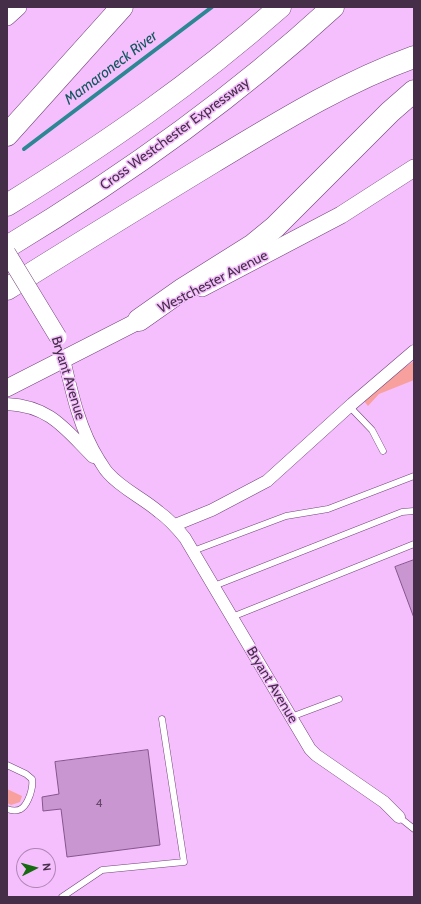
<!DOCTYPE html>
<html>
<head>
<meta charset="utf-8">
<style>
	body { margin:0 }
	#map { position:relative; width:421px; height:904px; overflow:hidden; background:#f5bffd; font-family:Cabin,sans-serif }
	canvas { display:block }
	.frame { position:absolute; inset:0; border:8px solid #452f48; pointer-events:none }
	.north { position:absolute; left:16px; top:848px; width:40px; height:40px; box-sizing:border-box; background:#f5bffd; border:1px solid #af85b5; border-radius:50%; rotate:84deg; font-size:11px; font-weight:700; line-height:16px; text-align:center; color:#452f48 }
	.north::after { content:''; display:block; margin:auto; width:14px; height:18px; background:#166a0f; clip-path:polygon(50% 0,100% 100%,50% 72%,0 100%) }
</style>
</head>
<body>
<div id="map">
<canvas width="421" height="904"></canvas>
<div class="frame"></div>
<div class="north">N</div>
</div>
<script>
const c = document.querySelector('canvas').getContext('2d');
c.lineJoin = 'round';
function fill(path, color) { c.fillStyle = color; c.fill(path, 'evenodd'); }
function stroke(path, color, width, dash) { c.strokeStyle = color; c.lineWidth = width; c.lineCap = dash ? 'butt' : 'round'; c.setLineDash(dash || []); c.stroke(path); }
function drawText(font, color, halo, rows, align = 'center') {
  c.font = font + ' Cabin,sans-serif'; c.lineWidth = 3; c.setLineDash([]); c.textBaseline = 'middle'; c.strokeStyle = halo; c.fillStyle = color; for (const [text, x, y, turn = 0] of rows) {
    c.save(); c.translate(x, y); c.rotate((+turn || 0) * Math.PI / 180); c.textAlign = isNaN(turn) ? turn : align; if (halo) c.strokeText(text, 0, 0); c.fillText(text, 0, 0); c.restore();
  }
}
const green = new Path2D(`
	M414,361V380L379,394L368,406L364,401L398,372Z
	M7,789L22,796L20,802L11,805L7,803Z`);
const stream = new Path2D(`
	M24,149L212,7`);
const building = new Path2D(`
	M414,560V618L395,567Z
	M148,750L160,845L67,857L61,809L43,811L42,797L59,794L55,762Z`);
const service = new Path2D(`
	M349,406L372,430L383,451
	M193,551L286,516L328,509L414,476
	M214,586L402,512L414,511
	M232,617L414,544
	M291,717L339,699
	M7,765L26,774L32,779C33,785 32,789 30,795C26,806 21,814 7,809
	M399,817L414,829
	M62,897L102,870L184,862L162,719`);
const minor = new Path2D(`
	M64,359C72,394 80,430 99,460C102,464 104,469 108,473C122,489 143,498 159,512C169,519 177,528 185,538L310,749L316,755L384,802L399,817
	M7,404C50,406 65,429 93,457
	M175,525L212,510L267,481L352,404L414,351`);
const secondary = new Path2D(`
	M7,17L18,7
	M202,288L341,215L414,168
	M7,388L150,315`);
const motorway = new Path2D(`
	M7,135L122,7
	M7,205C104,145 194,83 280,7
	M7,247C123,177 233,99 333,7
	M7,289C75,246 144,204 213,162C278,123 342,83 414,57
	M139,320L183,289L253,245L275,227L390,112L414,91`);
const secondaryBridge = new Path2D(`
	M7,253L58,337`);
const numberNames = [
	["4",99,803]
];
const streetNames = [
	["Cross Westchester Expressway",175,134,-36],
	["Westchester Avenue",213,282,-27],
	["Bryant Avenue",68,378,73],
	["Bryant Avenue",272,685,59]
];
const waterNames = [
	["Mamaroneck River",111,68,-37]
];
fill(green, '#f7a09d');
stroke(stream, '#2c8694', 4);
fill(building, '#ca96d2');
stroke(building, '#86558d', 1);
stroke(service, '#724379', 7);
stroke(minor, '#724379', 13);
stroke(secondary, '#724379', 18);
stroke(motorway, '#724379', 23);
stroke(service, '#fff', 6);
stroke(minor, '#fff', 12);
stroke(secondary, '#fff', 17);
stroke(motorway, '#fff', 22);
stroke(secondaryBridge, '#724379', 18, []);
stroke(secondaryBridge, '#fff', 17);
drawText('12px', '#66496a', null, numberNames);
drawText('14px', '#452f48', '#f5bffd', streetNames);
drawText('italic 15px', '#10585d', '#f5bffd', waterNames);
</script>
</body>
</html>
